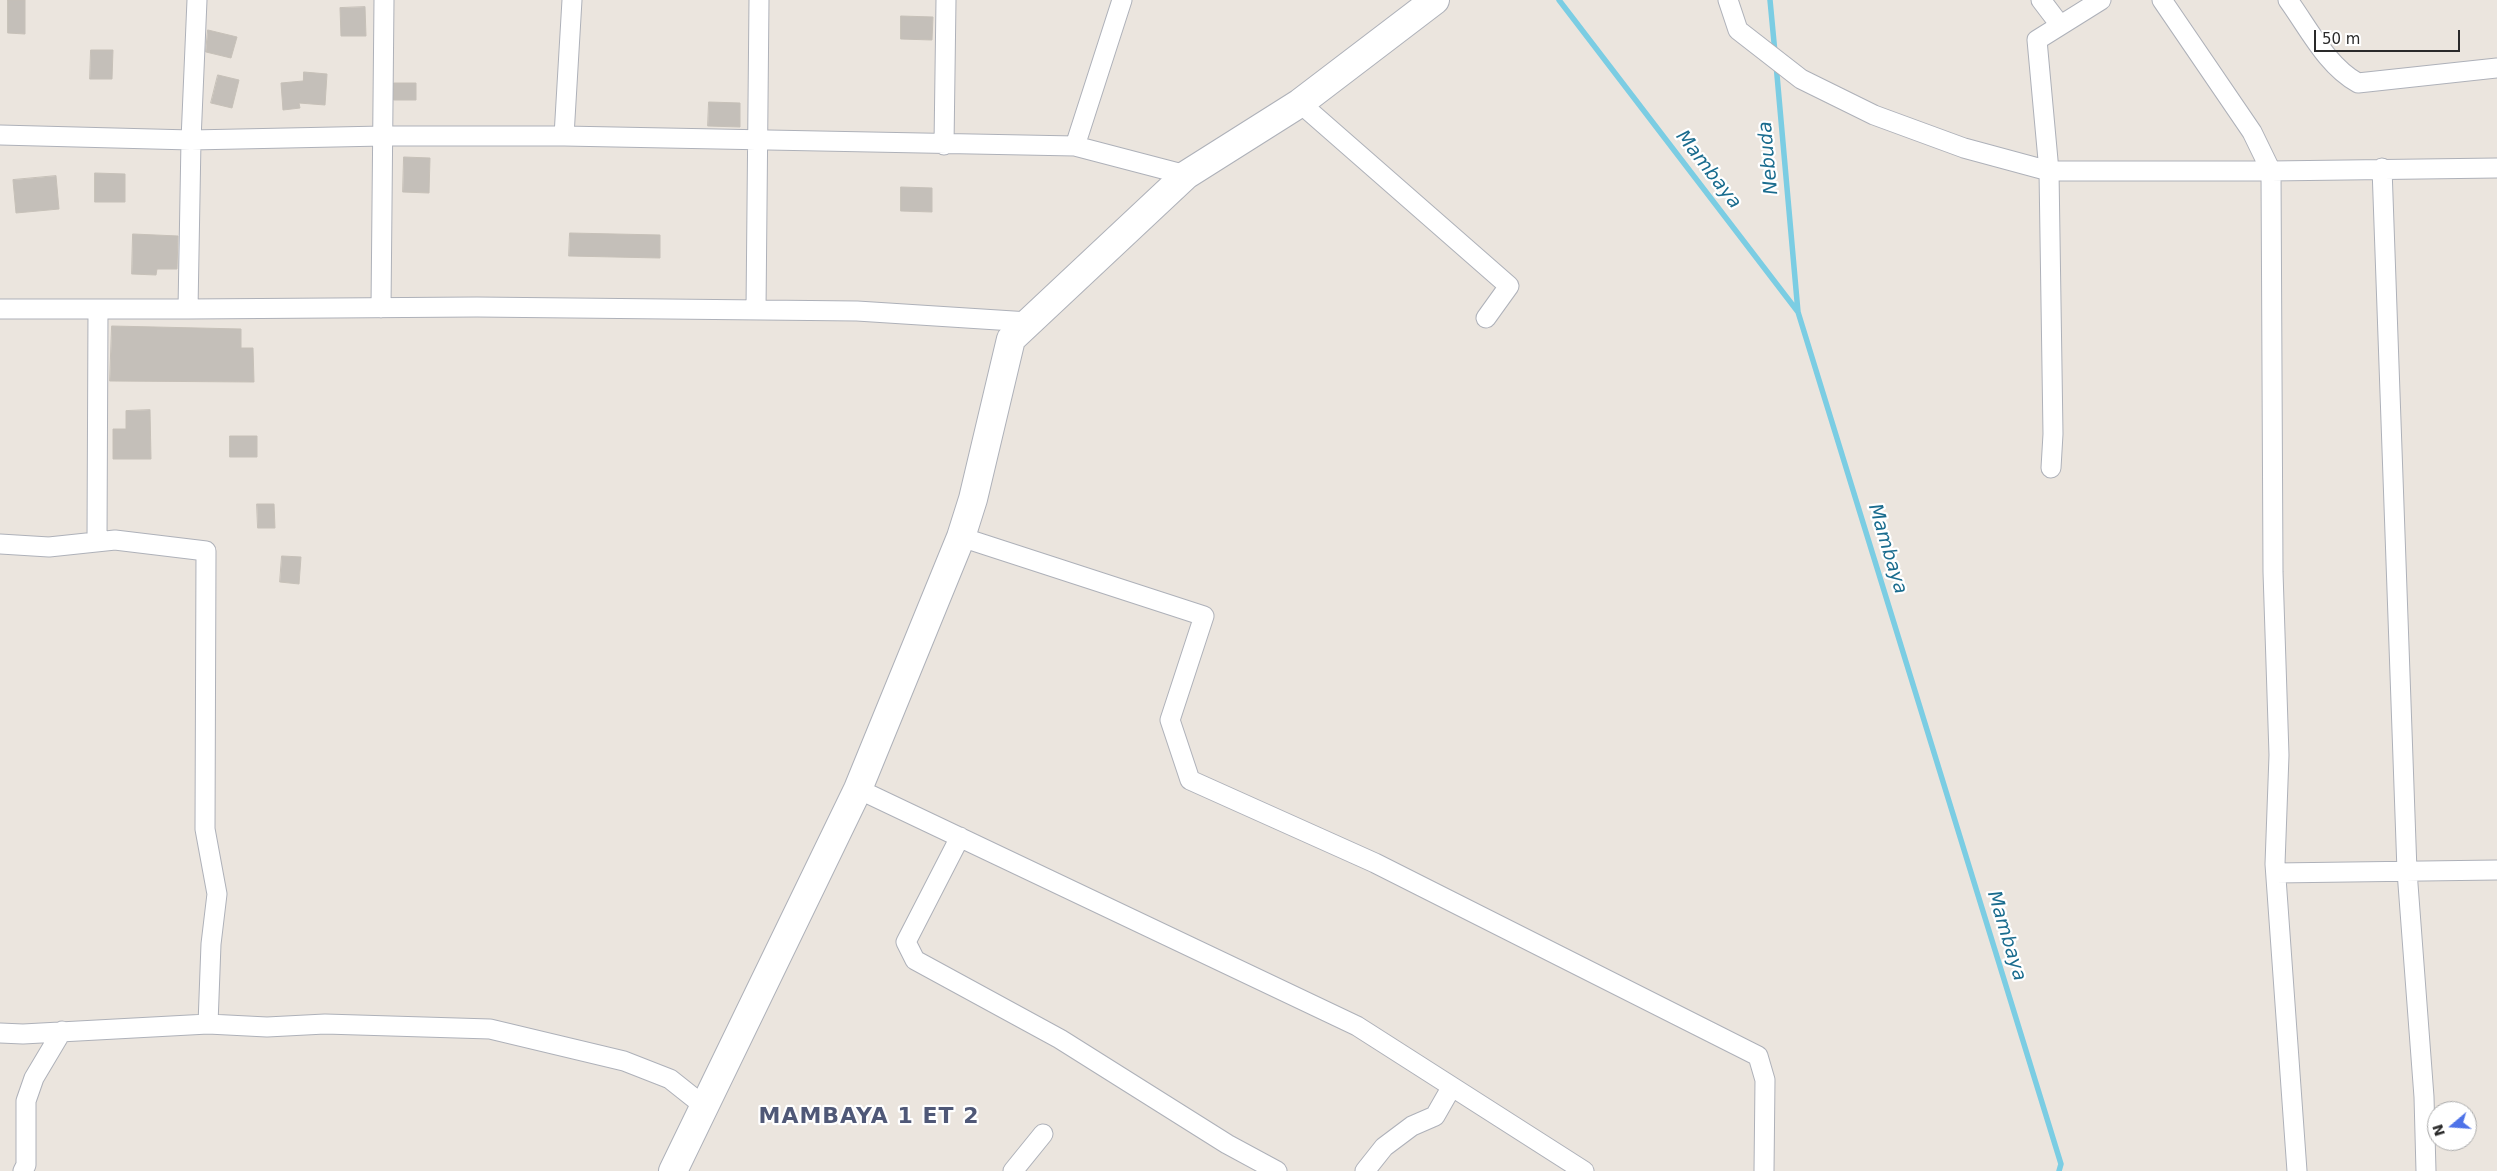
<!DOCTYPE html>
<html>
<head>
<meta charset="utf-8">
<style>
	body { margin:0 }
	#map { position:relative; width:2497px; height:1171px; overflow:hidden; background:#ebe5de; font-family:"DejaVu Sans",sans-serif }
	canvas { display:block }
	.north { position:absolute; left:2427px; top:1101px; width:50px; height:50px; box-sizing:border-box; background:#fff; border:1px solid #aaa; border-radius:50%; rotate:252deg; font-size:14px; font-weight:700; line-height:20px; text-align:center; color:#2a2a2a }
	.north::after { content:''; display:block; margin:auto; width:18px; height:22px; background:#4d72e8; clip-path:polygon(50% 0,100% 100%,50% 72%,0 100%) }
	.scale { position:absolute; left:2314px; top:30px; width:146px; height:22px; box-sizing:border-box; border:2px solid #2a2a2a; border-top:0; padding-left:6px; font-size:15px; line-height:18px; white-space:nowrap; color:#2a2a2a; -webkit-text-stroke:4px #fff; paint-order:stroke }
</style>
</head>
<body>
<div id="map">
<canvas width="2497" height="1171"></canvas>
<div class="north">N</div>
<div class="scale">50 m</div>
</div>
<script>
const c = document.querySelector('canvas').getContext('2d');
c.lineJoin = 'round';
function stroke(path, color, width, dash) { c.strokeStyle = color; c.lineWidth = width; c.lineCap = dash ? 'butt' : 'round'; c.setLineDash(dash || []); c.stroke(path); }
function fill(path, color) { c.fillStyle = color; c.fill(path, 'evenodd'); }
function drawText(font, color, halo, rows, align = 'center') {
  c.font = font + ' "DejaVu Sans",sans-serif'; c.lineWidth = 4.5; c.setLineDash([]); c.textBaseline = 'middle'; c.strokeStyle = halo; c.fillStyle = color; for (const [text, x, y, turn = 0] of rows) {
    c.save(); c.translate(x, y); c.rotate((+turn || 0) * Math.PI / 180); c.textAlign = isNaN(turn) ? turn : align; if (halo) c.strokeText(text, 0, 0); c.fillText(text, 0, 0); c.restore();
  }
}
const stream = new Path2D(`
	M1559,0L1798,312L2061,1164L2059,1171
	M1770,0L1775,53
	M1776,64L1798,312`);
const building = new Path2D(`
	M8,0H25V34L8,33Z
	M365,7L366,36H341L340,8Z
	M901,16L933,17L932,40L901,39Z
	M208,30L237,37L231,58L206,52Z
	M91,50H113L112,79H90Z
	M304,72L327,74L325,105L299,103L300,108L283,110L281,83L303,81Z
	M218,75L239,80L232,108L211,103Z
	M394,83H416V100H394Z
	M709,102L740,103V127L708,126Z
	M404,157L430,158L429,193L403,192Z
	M95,173L125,174V202H95Z
	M56,176L59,209L16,213L13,180Z
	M901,187L932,188V212L901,211Z
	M570,233L660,235V258L569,256Z
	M133,234L178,236L177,269H157L156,275L132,274Z
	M112,326L241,329V348H253L254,382L110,381Z
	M150,410L151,459H113V429H126V411Z
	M230,436H257V457H230Z
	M257,504H274L275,528H258Z
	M282,556L301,557L299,584L280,582Z`);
const street = new Path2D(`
	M1728,0L1738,30L1801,79L1874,115L1964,148L2049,171H2271L2497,168
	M2041,0L2060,25
	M2162,0L2252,132L2271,171L2273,572L2279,755L2275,864L2297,1171
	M2288,0C2309,29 2327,66 2358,83L2497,68
	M1300,103L1509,286L1486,318
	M0,135L191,140L197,0
	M564,136L572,0
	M944,145L946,0
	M1075,146L1122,0
	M2382,168L2407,871L2424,1097L2426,1171
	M381,308L384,0
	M0,309H188L191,140L383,136H564L1075,146L1186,175
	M188,309L477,307L857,311L1029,322
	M756,310L759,0
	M2051,468L2053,434L2049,171L2037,40L2101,0
	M961,537L1204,616L1170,720L1190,780L1375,863L1758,1056L1765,1080L1764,1171
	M97,540L98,310
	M0,544L49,547L115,540L206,551L205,829L217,894L211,944L208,1024L23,1034L0,1033
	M858,789L1357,1026L1584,1171
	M960,837L906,942L915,960L1060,1039L1227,1144L1277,1171
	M2276,873L2497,870
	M208,1024L267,1027L325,1024L490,1029L624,1061L670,1079L704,1106
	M23,1171L26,1165V1101L34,1078L62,1031
	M1013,1171L1043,1134
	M1365,1171L1384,1147L1412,1126L1435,1116L1451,1088`);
const secondary = new Path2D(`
	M673,1171L858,789L961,537L973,499L1011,339L1186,175L1300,103L1435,0`);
const waterNames = [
	["Nebuda",1769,158,-95],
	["Mambaya",1708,170,52],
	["Mambaya",1887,549,73],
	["Mambaya",2006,936,73]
];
const districtNames = [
	["MAMBAYA 1 ET 2",869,1117]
];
stroke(stream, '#7bcde3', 5.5);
fill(building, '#c4bfb9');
stroke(building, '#c6c0b8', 1);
stroke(street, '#aeb1b9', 21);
stroke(secondary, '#aeb1b9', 30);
stroke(street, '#fff', 19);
stroke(secondary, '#fff', 28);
drawText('italic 19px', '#1a6c8e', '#fff', waterNames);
c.letterSpacing = '1px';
drawText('bold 22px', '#4f5877', '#fff', districtNames);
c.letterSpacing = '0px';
</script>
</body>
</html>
